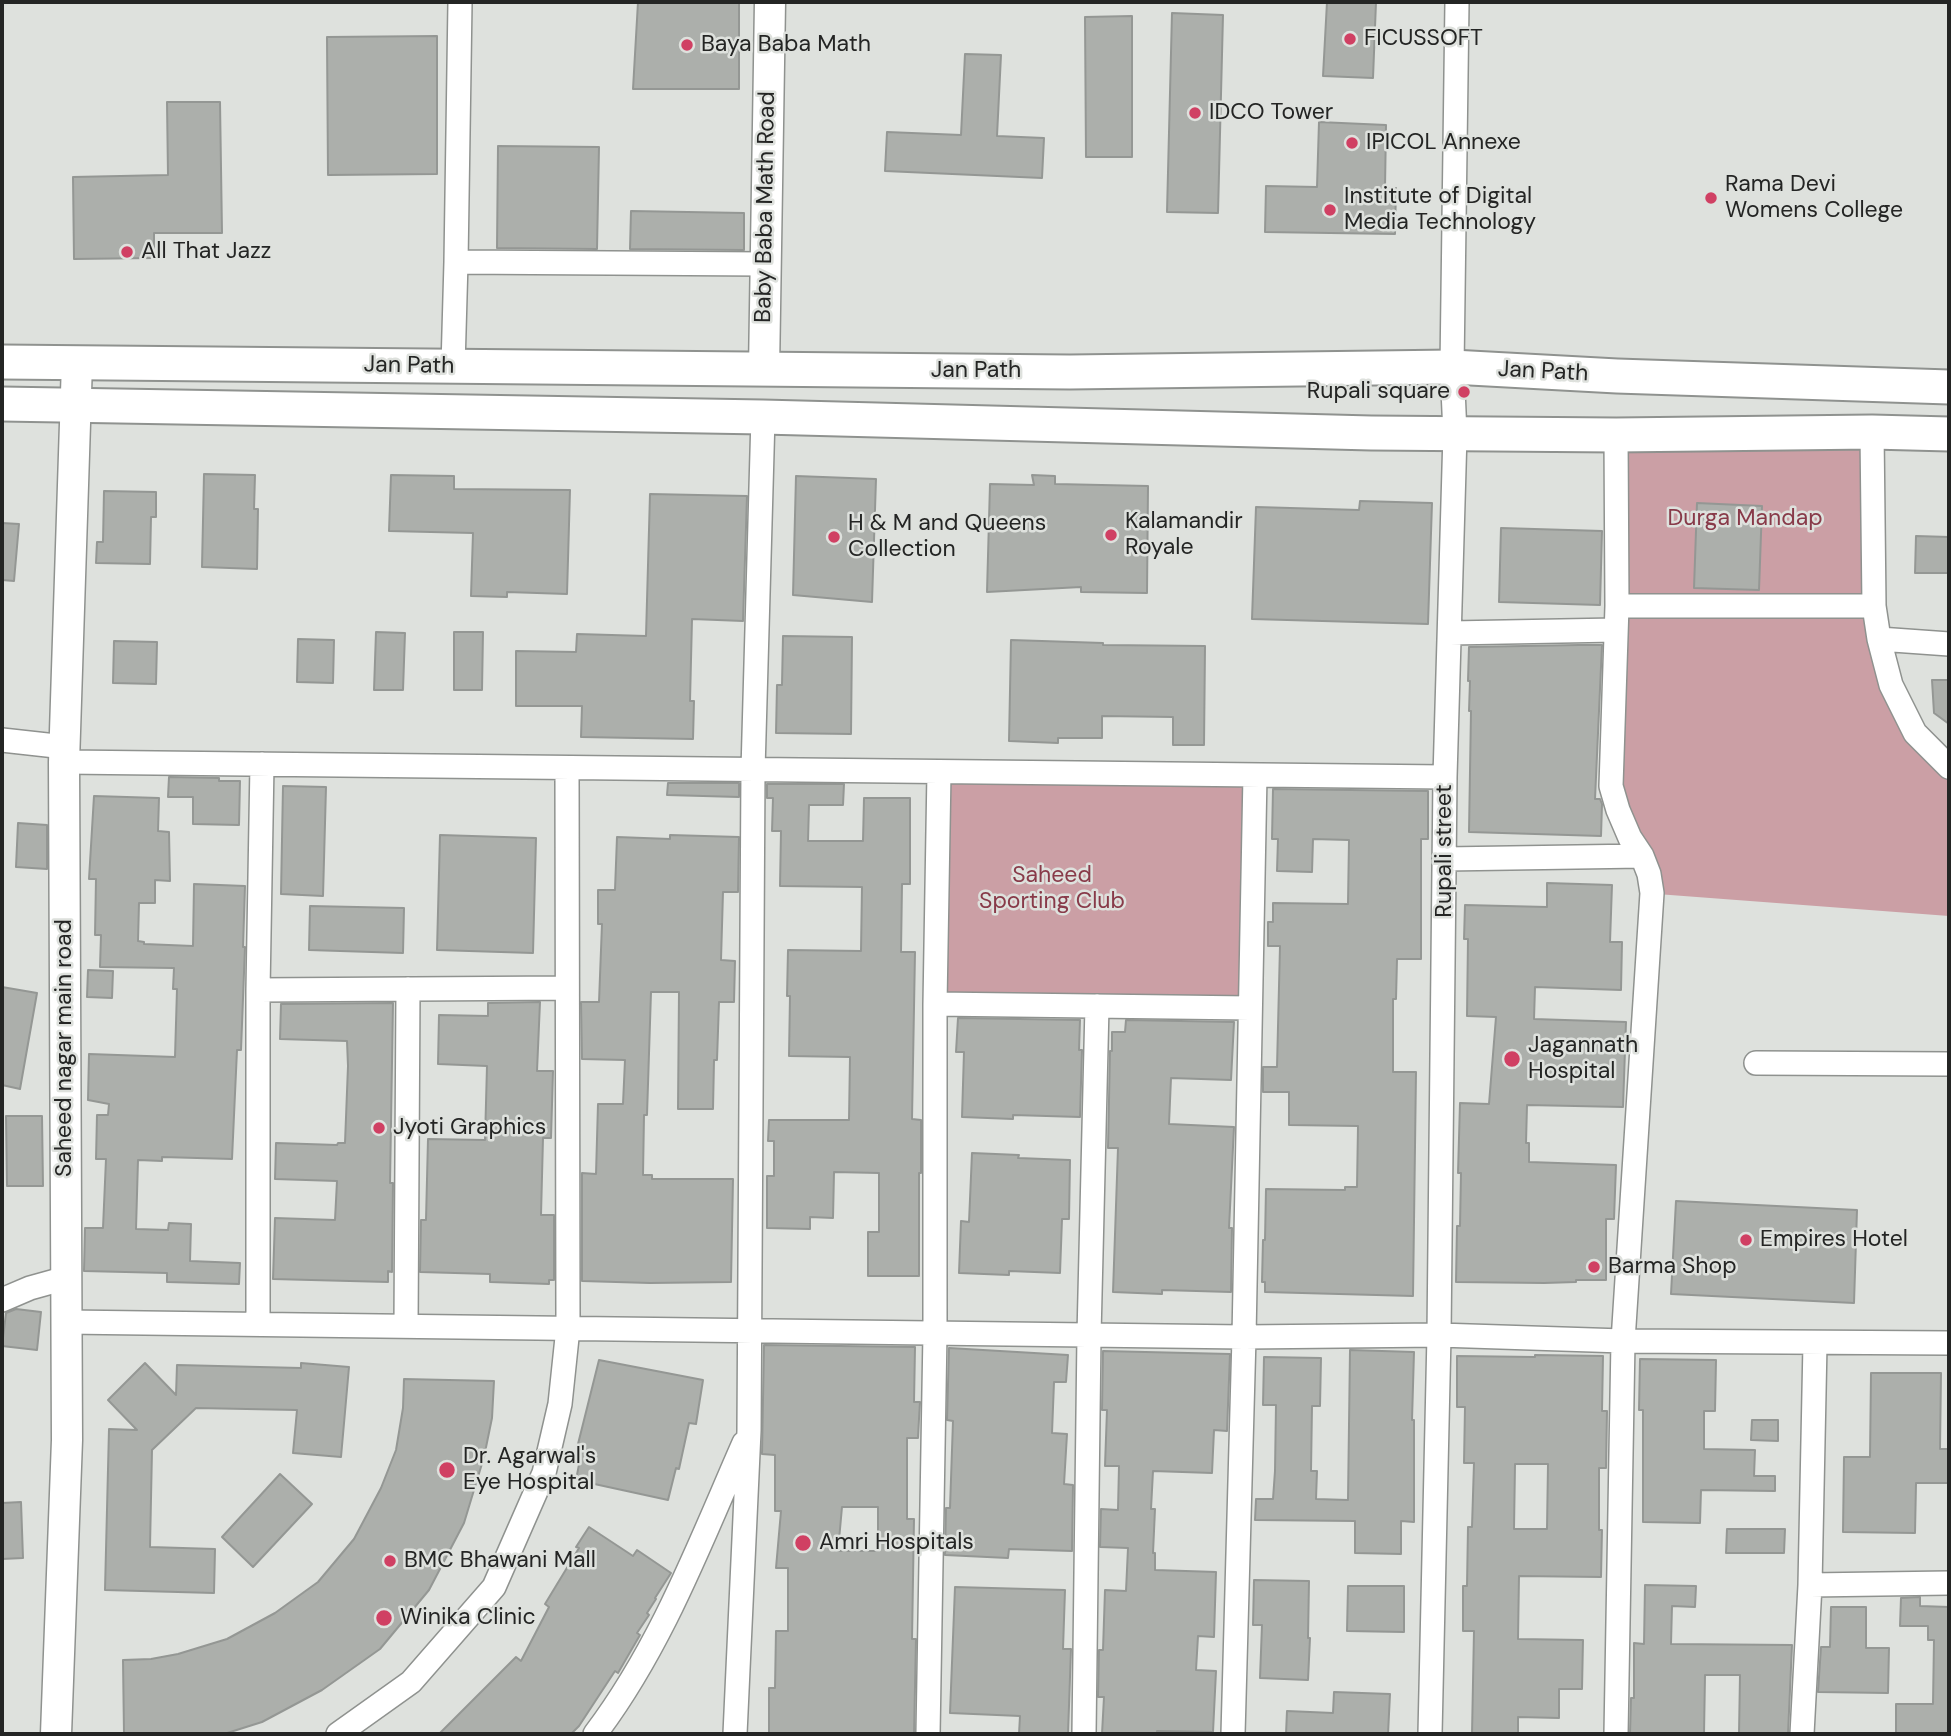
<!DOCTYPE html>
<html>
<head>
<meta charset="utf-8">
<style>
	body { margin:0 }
	#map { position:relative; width:1951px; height:1736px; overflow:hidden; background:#dee1dd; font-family:"DM Sans",sans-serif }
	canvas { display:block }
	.frame { position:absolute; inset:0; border:4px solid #242524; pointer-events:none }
</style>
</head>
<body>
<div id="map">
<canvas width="1951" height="1736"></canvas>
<div class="frame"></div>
</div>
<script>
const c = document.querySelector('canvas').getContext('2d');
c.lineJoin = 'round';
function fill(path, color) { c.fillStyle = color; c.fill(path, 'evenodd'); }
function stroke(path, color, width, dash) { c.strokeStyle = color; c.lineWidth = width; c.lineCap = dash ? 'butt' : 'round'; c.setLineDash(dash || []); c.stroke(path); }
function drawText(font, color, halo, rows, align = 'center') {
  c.font = font + ' "DM Sans",sans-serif'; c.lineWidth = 5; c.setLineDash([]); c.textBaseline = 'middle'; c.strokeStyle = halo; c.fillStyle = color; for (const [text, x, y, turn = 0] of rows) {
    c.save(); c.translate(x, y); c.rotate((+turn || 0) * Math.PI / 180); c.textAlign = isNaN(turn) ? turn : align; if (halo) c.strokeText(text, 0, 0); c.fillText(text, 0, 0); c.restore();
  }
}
const green = new Path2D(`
	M1869,436L1870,603H1620L1619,438Z
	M1871,609L1888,686L1949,771V916L1657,894L1617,787L1623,612Z
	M950,783L1243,785L1240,996L943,993Z`);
const building = new Path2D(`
	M638,2H739V89H633Z
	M1327,2H1376L1373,78L1323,76Z
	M1172,13L1223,15L1218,213L1167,212Z
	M1132,16V157H1086L1085,17Z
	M437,36V174L328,175L327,37Z
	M965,54L1001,55L997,136L1044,138L1042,178L885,171L887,132L961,135Z
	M167,102H220L222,233H154V258L74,259L73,177L168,175Z
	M1319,122L1386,125L1385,188H1396L1395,234L1265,232L1266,186L1317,187Z
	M498,146L599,147L597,249L497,248Z
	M631,211L744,213V250L630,249Z
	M204,474L255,475L254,509H258L257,569L202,567Z
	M391,475L454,476V489L570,490L567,594L507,592V597L471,596L473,533L389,531Z
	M1032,475L1055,476V484L1148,486L1147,593L1081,592V587L987,592L990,484L1034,485Z
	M796,476L876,479L872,602L793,595Z
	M104,491L156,492V517H151L150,564L96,563L97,542H103Z
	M650,494L747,496L743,621L692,619L690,701H694L693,739L581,737L582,706H516V651L576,652L577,634L646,636Z
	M1360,501L1432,503L1428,624L1252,619L1256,507L1359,510Z
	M1697,503L1762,506L1759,590L1694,588Z
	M2,523L19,524L14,581L2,580Z
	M1501,528L1602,531L1600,605L1499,602Z
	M1916,536L1949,537V573H1915Z
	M376,632L405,633L403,690H374Z
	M454,632H483L482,690H454Z
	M783,636L852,637L851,734L776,733L777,685H782Z
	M298,639L334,640L333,683L297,682Z
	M1011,640L1103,643V645L1205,646L1204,745H1173V717L1102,716V738H1058V743L1009,741Z
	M114,641L157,642L156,684L113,683Z
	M1579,645H1602L1595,799H1600L1602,804L1601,836L1469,832L1471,711H1469L1470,681H1468L1469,647Z
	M1932,680H1949V724L1934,713Z
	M169,777L219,778V781H240L239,825L193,824V797H168Z
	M668,783H739V797L667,795Z
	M767,784H844L843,805H809L808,841H863L864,798H910V884H902L901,952H915L912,1119L921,1120V1173H919V1276H868V1232H879V1173L834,1172L833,1218L810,1217V1229L767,1228V1176H774V1141H768L769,1120H849L850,1057L789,1056L790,996H787L788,950L861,951L862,887L780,886L781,831H772L773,798H767Z
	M283,786L326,787L323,896L281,894Z
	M1273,789L1428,791V839H1421V959H1397L1396,999H1393V1072H1416L1413,1296L1265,1292V1282H1262L1263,1240H1265L1266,1189L1345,1190V1187H1357L1358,1126L1289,1125V1092H1263V1067H1277L1280,946H1268V922H1273V903L1348,904L1349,840L1313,839L1312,872L1277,871L1278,839H1272Z
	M94,796L159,798L158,831L169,832L170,881L155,880V903H139L138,941L144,942V944L193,946L194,884L245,886L243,947H245L241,1050H237L232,1159L162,1157V1161L138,1160L136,1229L168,1230L169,1223L191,1224L190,1261L240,1263L239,1284L167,1282V1273L84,1271L85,1228H103L106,1159H96L97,1115H108L109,1104L88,1100L89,1054L175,1057L177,989H173L174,968L100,967L101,935H95L96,879H89Z
	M18,823L47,825V869L16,867Z
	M440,835L536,838L533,953L437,950Z
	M670,835L739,837L738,892H723L721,960L735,961L734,1002H719L717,1060H714L713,1109H678L679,992H651L647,1115H644L643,1175H652V1179H733L731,1282L650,1283L582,1281V1173L596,1174L598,1104H623L625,1060L582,1059L581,1002H599L602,924H598V890H615L617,837L670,839Z
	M1547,883L1612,885L1610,942H1622L1621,990L1535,987L1534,1019L1626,1022L1623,1107L1527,1105L1526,1143H1529V1162L1616,1165L1614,1219H1606V1280H1576V1282L1544,1283L1456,1282L1457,1226H1460L1461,1173H1458L1460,1103L1489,1104L1496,1017L1467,1016L1468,939H1464L1465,905L1547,907Z
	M310,906L404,908L403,953L309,950Z
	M88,970L113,971L112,998L87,997Z
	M2,987L37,993L20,1089L2,1085Z
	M540,1002L537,1071H553L551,1138H543L541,1215H554V1280H549V1284L490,1282V1274L420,1272L421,1220H426L428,1139L485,1140L487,1066L438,1064L439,1015L488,1016V1003Z
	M393,1003L390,1183H393L392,1272L388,1271V1282L273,1279L275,1218L335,1220L337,1181L275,1179L276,1143L337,1145L338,1143H345L348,1066L347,1041L280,1039L281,1004Z
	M958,1018L1080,1020L1079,1050H1082L1080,1117L1013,1115V1119L962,1117L964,1052H956Z
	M1126,1020L1234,1022L1231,1080L1171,1078L1169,1124L1234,1127L1229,1228H1232L1231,1292L1162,1290V1294L1113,1292L1118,1148H1108L1110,1051H1112V1032H1125Z
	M6,1116H42L43,1186H7Z
	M972,1153L1019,1155L1018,1158L1070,1160L1069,1219H1062L1060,1273L1009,1271V1275L959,1273L961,1221L969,1222Z
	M1676,1201L1857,1210L1854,1303L1671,1294Z
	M16,1309L41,1312L37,1350L2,1346L6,1313Z
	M764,1345L915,1347L914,1402H920L919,1419L918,1438H907V1519H914L912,1639H916L914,1734L769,1733V1688H775L776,1631H788V1568H776L781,1511H775V1455L762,1454ZM842,1507H878V1551H838Z
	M949,1348L1068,1355L1066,1382H1054L1052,1433L1067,1434L1064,1484L1073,1485L1072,1551L1009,1549L1008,1558L945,1555L946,1508H950L953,1421L947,1420Z
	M1350,1350L1414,1352L1412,1420H1414V1522L1401,1521V1554L1355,1553V1521L1255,1520L1256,1499H1273L1275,1471L1276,1405H1263L1264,1357L1321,1358L1320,1406H1312L1311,1471H1317L1316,1499L1348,1500Z
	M1103,1351L1230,1354L1227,1431L1214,1430L1212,1473L1153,1471L1151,1509H1155L1153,1553H1155V1570L1216,1572L1214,1637L1198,1636L1196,1670L1216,1671L1213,1732L1157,1731V1734H1102L1104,1697H1098L1099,1650H1103L1105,1590L1126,1591L1128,1548L1100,1547L1101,1509L1118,1510L1119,1466H1105L1107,1410H1102Z
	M1535,1355L1603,1356L1602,1411H1607L1606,1468H1599V1530H1602L1601,1577L1519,1576L1518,1639L1583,1640L1582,1689H1559V1718L1518,1717V1734H1472L1474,1631H1463V1586H1467L1468,1527H1472L1474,1463H1464L1465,1407H1457V1356L1535,1357ZM1515,1464H1548L1547,1529H1514Z
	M1640,1359L1716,1360L1715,1411H1704V1449L1755,1450L1754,1476H1775V1491L1701,1490L1700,1523L1643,1522V1410H1639Z
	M599,1360L703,1380L696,1424L689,1423L679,1469L676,1468L668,1500L576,1480L582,1449L577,1448Z
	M145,1363L176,1395L177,1365L301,1368V1363L349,1367L341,1457L293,1453L297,1410L196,1408L152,1450L150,1547L215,1549L214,1593L105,1590L109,1429L137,1430L108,1400Z
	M1871,1373H1941L1940,1449H1949V1483H1916L1915,1533L1843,1532L1844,1457H1870Z
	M404,1379L494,1381L492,1418L484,1457L464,1523L429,1590L380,1649L322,1690L262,1722L224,1734H124L123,1660L151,1659L178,1654L227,1639L275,1613L318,1582L354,1539L381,1488L396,1450L403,1408Z
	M1752,1420H1778V1441L1751,1440Z
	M280,1474L312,1504L253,1567L222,1537Z
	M21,1502L23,1558L2,1559V1503Z
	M589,1527L633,1556L637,1550L671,1573L655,1598L656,1599L647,1613L649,1615L637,1633L640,1635L618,1673L615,1671L579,1726L571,1734H439L516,1657L521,1661L549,1607L545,1604L579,1548L576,1547Z
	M1727,1529H1785L1784,1553H1726Z
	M1254,1580L1309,1581L1308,1638H1310L1308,1680L1260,1678L1262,1625H1253Z
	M1645,1585L1696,1586L1695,1607L1672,1606L1671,1644L1792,1645L1788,1734H1739L1740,1675H1705L1704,1734H1630L1631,1698H1634V1643L1644,1644Z
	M1348,1586H1404V1632L1347,1631Z
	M955,1587L1065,1590L1063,1649H1071L1068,1734H1019L1020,1716L950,1713Z
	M1920,1597V1606L1949,1607V1734H1896V1704H1933L1934,1640H1928V1626H1900L1901,1598Z
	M1831,1607H1866V1648H1889L1888,1693L1818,1692L1821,1647H1830Z
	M1334,1692L1390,1694L1388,1734H1286L1287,1711L1333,1713Z`);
const minor = new Path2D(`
	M460,2L456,262L765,264
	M453,366L456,262
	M1872,432L1874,606L1879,639L1891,685L1915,733L1949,767
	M1617,606H1874
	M1450,633L1616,630
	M1879,639L1949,644
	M2,740L65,747
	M64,762L1445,777
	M1445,859L1642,856
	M258,990L567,988
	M935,1004L1250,1008
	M1756,1063L1949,1064
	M2,1300L30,1288L66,1278
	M66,1322L1244,1337L1439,1335L1623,1341L1949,1343
	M258,1324V990L262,764
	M406,1326L408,989
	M1810,1585L1949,1583
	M338,1734L411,1682L494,1587L544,1473L560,1404L568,1328L567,768
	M595,1734C661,1647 700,1543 744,1443
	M735,1734L749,1431L753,770L763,417
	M928,1734L935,1333V1004L939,772
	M1084,1734L1089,1335L1097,1006
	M1233,1734L1244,1337L1255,775
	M1430,1734L1439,1335L1445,777L1455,434L1452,367L1457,2
	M1616,1734L1623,1341L1652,893L1649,874L1642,856L1630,838L1618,810L1611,786L1617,606L1616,435
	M1802,1734L1810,1585L1815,1344`);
const tertiary = new Path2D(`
	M764,370L770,2
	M56,1734L67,1440L64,762L77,362`);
const secondary = new Path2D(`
	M2,362L1070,372L1452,367L1617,376L1949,387
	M2,404L763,417L1371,433L1616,435L1872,432L1949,434`);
const markers = [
	[1350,39,7,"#d04063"],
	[687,45,7,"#d04063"],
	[1195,113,7,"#d04063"],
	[1352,143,7,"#d04063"],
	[1711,198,7,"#d04063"],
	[1330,210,7,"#d04063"],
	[127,252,7,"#d04063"],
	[1464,392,7,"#d04063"],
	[1111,535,7,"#d04063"],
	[834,537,7,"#d04063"],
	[1512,1059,9,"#d04063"],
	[379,1128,7,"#d04063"],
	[1746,1240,7,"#d04063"],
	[1594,1267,7,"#d04063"],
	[447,1470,9,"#d04063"],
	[803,1543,9,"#d04063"],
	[390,1561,7,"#d04063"],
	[384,1618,9,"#d04063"]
];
const poiNames = [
	["FICUSSOFT",1364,39],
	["Baya Baba Math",701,45],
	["IDCO Tower",1209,113],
	["IPICOL Annexe",1366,143],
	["Rama Devi",1725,185],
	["Womens College",1725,211],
	["Institute of Digital",1344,197],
	["Media Technology",1344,223],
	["All That Jazz",141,252],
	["Rupali square",1450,392,"right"],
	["Kalamandir",1125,522],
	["Royale",1125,548],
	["H & M and Queens",848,524],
	["Collection",848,550],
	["Jagannath",1528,1046],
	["Hospital",1528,1072],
	["Jyoti Graphics",393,1128],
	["Empires Hotel",1760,1240],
	["Barma Shop",1608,1267],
	["Dr. Agarwal's",463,1457],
	["Eye Hospital",463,1483],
	["Amri Hospitals",819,1543],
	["BMC Bhawani Mall",404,1561],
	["Winika Clinic",400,1618]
];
const streetNames = [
	["Baby Baba Math Road",766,207,-89],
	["Jan Path",409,366,1],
	["Jan Path",976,371],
	["Jan Path",1543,372,3],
	["Rupali street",1445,851,-90],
	["Saheed nagar main road",65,1048,-90]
];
const parkNames = [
	["Durga Mandap",1745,519],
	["Saheed",1052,876],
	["Sporting Club",1052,902]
];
fill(green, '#cb9fa5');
fill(building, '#acafab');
stroke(building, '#949794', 2);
stroke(minor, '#8f928f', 26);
stroke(tertiary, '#8f928f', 33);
stroke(secondary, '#8f928f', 37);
stroke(minor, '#fff', 23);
stroke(tertiary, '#fff', 30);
stroke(secondary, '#fff', 33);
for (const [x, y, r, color] of markers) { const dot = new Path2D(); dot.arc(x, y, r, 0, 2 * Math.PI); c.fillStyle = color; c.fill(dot); stroke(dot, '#dee1dd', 2.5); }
drawText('23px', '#242524', '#dee1dd', poiNames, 'left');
drawText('23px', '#242524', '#dee1dd', streetNames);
drawText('23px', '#883a49', '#dee1dd', parkNames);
</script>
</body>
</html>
